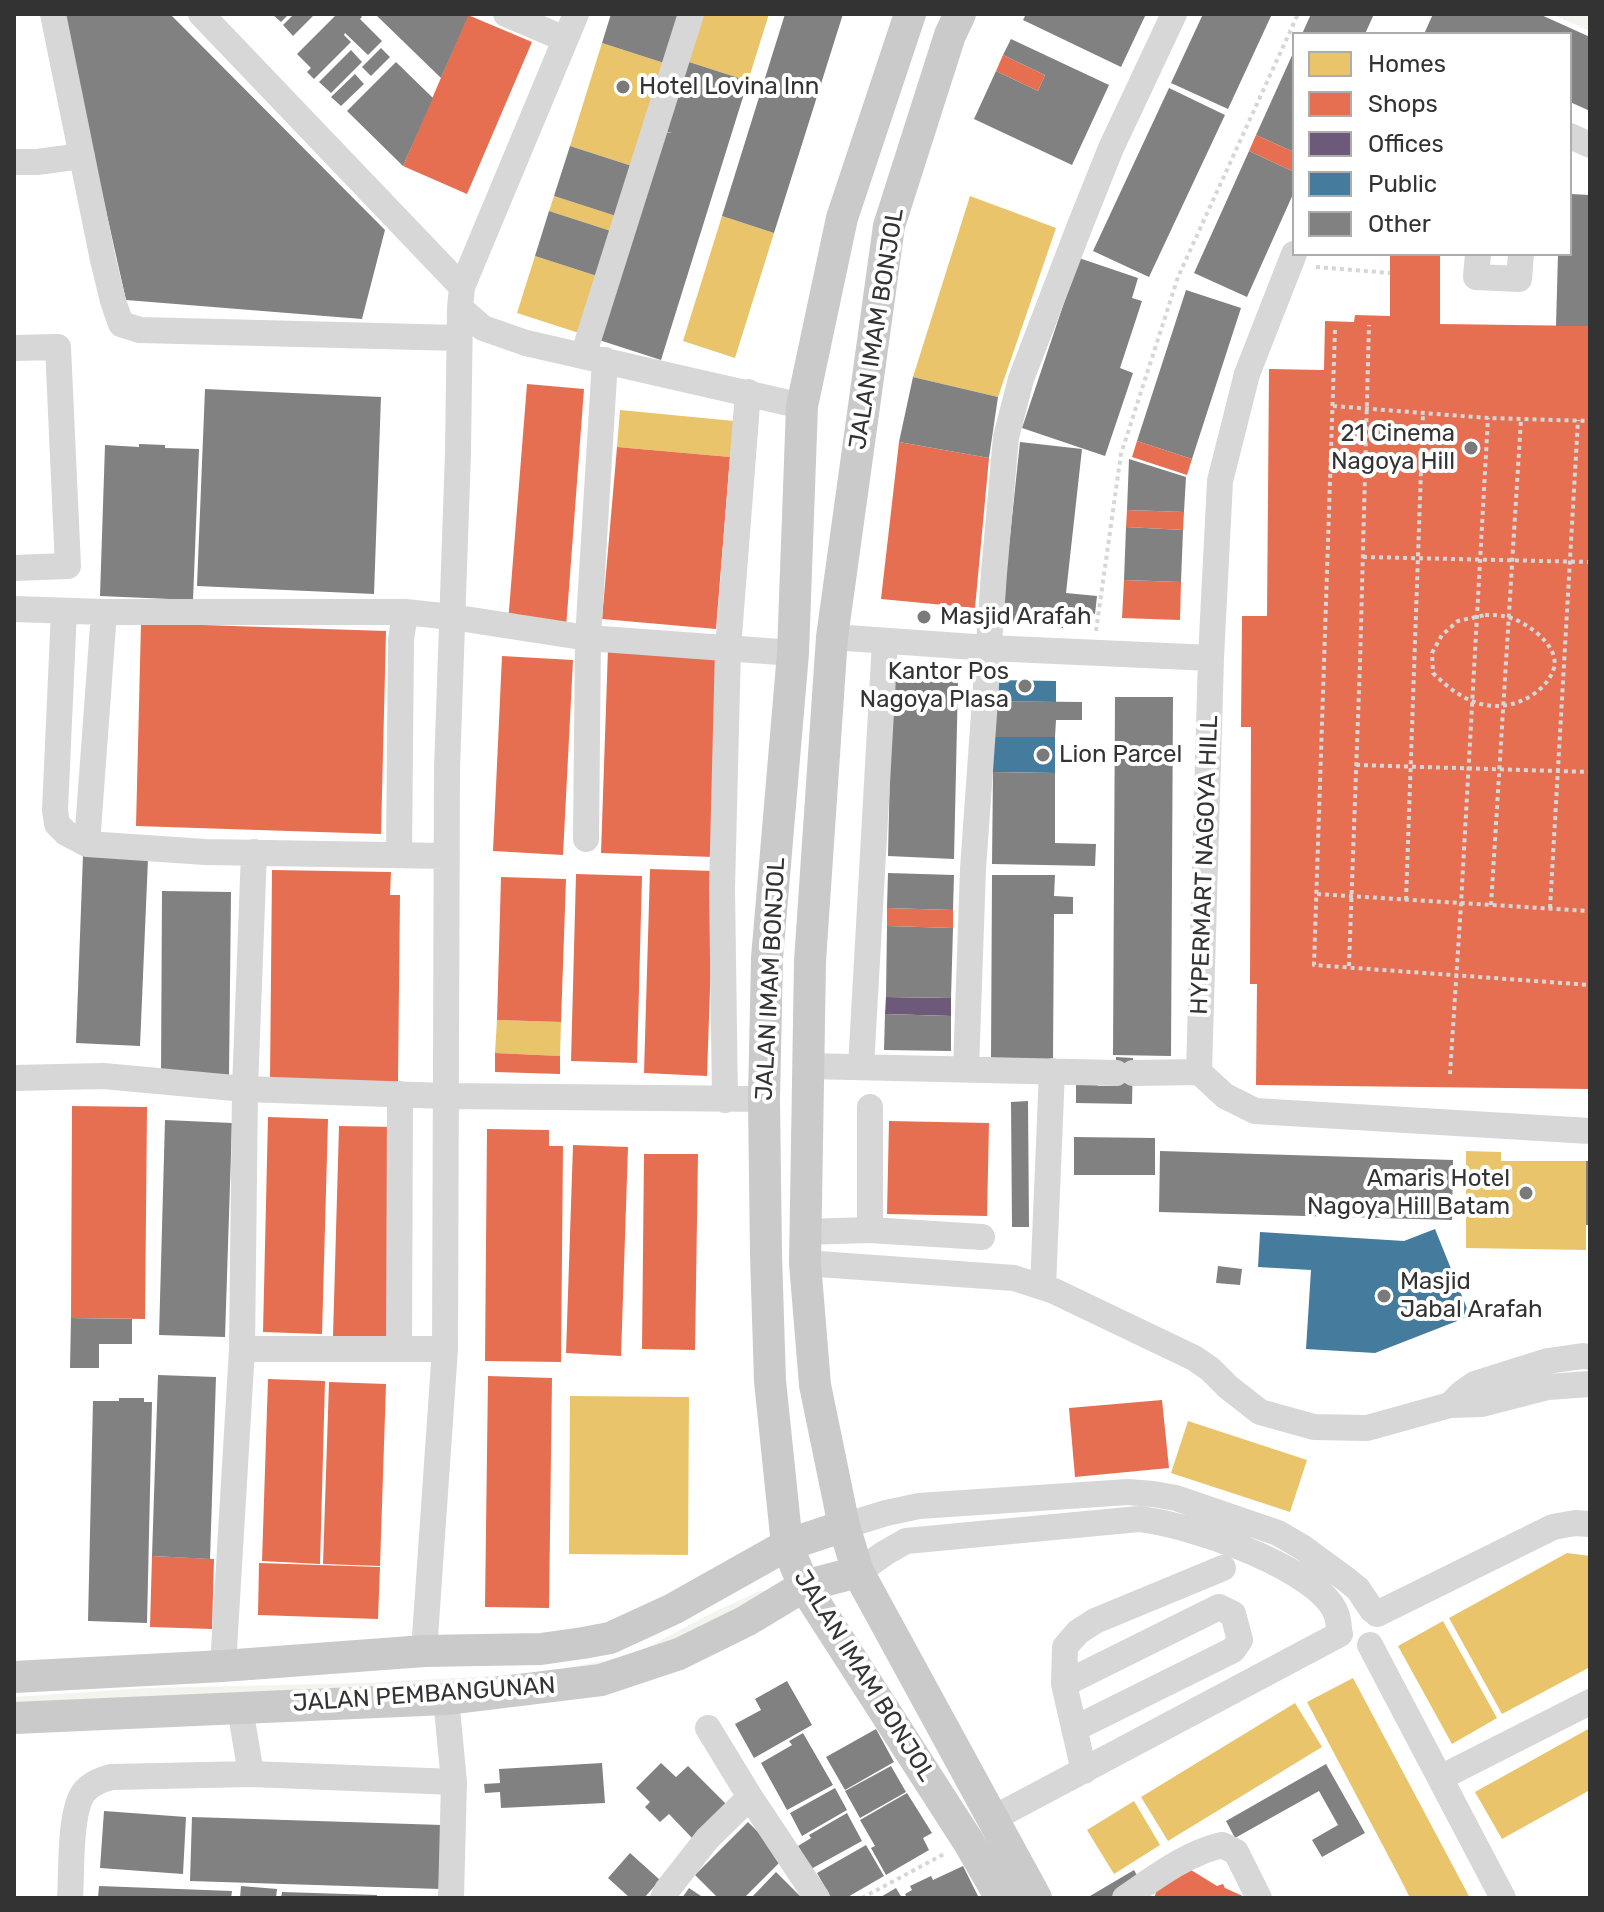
<!DOCTYPE html>
<html>
<head>
<meta charset="utf-8">
<style>
	body { margin:0 }
	#map { position:relative; width:1604px; height:1912px; overflow:hidden; background:#fff; font-family:Rubik,sans-serif }
	canvas { display:block }
	.frame { position:absolute; inset:0; border:16px solid #333; pointer-events:none }
	.legend { position:absolute; left:1292px; top:32px; width:280px; height:224px; box-sizing:border-box; background:#fff; border:2px solid #adadad; margin:0; padding:10px 14px; list-style:none; font-size:24px; color:#333 }
	.legend li { display:flex; align-items:center; gap:16px; height:40px }
	.legend b { width:40px; border:2px solid #adadad }
</style>
</head>
<body>
<div id="map">
<canvas width="1604" height="1912"></canvas>
<div class="frame"></div>
<ul class="legend">
<li><b style="height:22px;background:#e9c46a"></b>Homes</li>
<li><b style="height:22px;background:#e76f51"></b>Shops</li>
<li><b style="height:22px;background:#6d597a"></b>Offices</li>
<li><b style="height:22px;background:#457b9d"></b>Public</li>
<li><b style="height:22px;background:#818181"></b>Other</li>
</ul>
</div>
<script>
const c = document.querySelector('canvas').getContext('2d');
c.lineJoin = 'round';
function fill(path, color) { c.fillStyle = color; c.fill(path, 'evenodd'); }
function stroke(path, color, width, dash) { c.strokeStyle = color; c.lineWidth = width; c.lineCap = dash ? 'butt' : 'round'; c.setLineDash(dash || []); c.stroke(path); }
function drawText(font, color, halo, rows, align = 'center') {
  c.font = font + ' Rubik,sans-serif'; c.lineWidth = 8; c.setLineDash([]); c.textBaseline = 'middle'; c.strokeStyle = halo; c.fillStyle = color; for (const [text, x, y, turn = 0] of rows) {
    c.save(); c.translate(x, y); c.rotate((+turn || 0) * Math.PI / 180); c.textAlign = isNaN(turn) ? turn : align; if (halo) c.strokeText(text, 0, 0); c.fillText(text, 0, 0); c.restore();
  }
}
const green = new Path2D(`
	M1551,14H1590V31Z
	M760,1591H770L637,1663L543,1683L14,1707V1697L148,1688L367,1683L542,1673L633,1655L710,1614Z`);
const homes = new Path2D(`
	M701,14H769L748,81L686,61Z
	M602,43L664,63L632,166L570,146Z
	M554,196L616,216L611,231L549,211Z
	M970,196L1056,228L998,397L913,377Z
	M722,216L774,233L735,358L683,341Z
	M535,256L597,276L579,333L517,313Z
	M620,410L734,421L730,457L617,447Z
	M497,1020L561,1022L560,1056L495,1053Z
	M1466,1151L1501,1152V1161H1586V1250L1466,1248Z
	M570,1396L689,1397L688,1555L569,1554Z
	M1188,1421L1307,1460L1290,1512L1171,1473Z
	M1567,1553L1590,1556V1667L1502,1714L1449,1618Z
	M1443,1621L1497,1718L1452,1744L1398,1646Z
	M1353,1678L1404,1774L1470,1898H1410L1399,1876L1307,1702Z
	M1295,1703L1322,1747L1168,1841L1141,1797Z
	M1590,1728V1790L1502,1839L1475,1792Z
	M1134,1801L1160,1845L1114,1874L1087,1830Z`);
const shops = new Path2D(`
	M468,15L532,42L467,194L403,166Z
	M1003,55L1045,75L1038,91L996,71Z
	M1256,135L1294,152V172L1249,151Z
	M1390,254H1440V324L1590,326V1089L1256,1085L1257,984H1250L1251,727H1241L1242,616H1267L1269,369L1324,370L1325,321L1354,322L1355,315L1390,316Z
	M527,384L584,389L566,628L508,623Z
	M1137,441L1192,459L1187,475L1132,457Z
	M899,442L989,458L975,608L881,599Z
	M617,447L730,457L716,629L602,619Z
	M1127,510L1184,512L1183,530L1126,527Z
	M1124,580L1181,582L1180,620L1122,618Z
	M141,623L386,631L381,834L136,826Z
	M608,649L720,653L713,857L601,853Z
	M502,656L573,660L563,855L493,851Z
	M650,869L714,871L707,1076L644,1073Z
	M272,870L391,872L390,895H400L398,1082L270,1080Z
	M576,874L642,876L637,1063L571,1061Z
	M501,877L566,879L561,1022L497,1020Z
	M887,908L953,910V928L887,926Z
	M495,1053L560,1056V1074L495,1072Z
	M72,1106L147,1107L145,1319L71,1318Z
	M268,1117L328,1119L322,1334L263,1332Z
	M889,1121L989,1123L987,1216L887,1214Z
	M339,1126L395,1127L389,1337L333,1336Z
	M487,1129L549,1130V1146H563L561,1362L485,1361Z
	M573,1145L628,1147L621,1356L566,1353Z
	M644,1154H698L695,1350L642,1349Z
	M488,1376L552,1378L549,1608L485,1607Z
	M268,1379L325,1381L320,1564L262,1561Z
	M329,1382L386,1384L380,1566L323,1564Z
	M1162,1400L1169,1468L1075,1477L1069,1408Z
	M152,1556L214,1559L212,1629L150,1627Z
	M259,1563L380,1567L378,1619L258,1615Z
	M1191,1870L1217,1886L1223,1884L1225,1888L1247,1898H1154L1160,1881Z`);
const offices = new Path2D(`
	M886,997L951,998V1016L885,1014Z`);
const public = new Path2D(`
	M994,680L1056,681V702L993,701Z
	M993,737H1055V773L993,772Z
	M1435,1229L1470,1316L1375,1353L1306,1349L1311,1270L1258,1267L1260,1232L1404,1241Z`);
const building = new Path2D(`
	M62,14H170L385,230L362,319L126,300Z
	M272,14H289L281,22Z
	M294,14H315L293,36L283,25Z
	M337,14H359L362,17L360,19L382,41L368,55L345,33L344,35L351,42L314,79L307,72L311,68L297,54Z
	M375,14H469L441,78Z
	M611,14H680L664,63L602,43Z
	M785,14H843L774,233L722,216Z
	M1026,14H1146L1121,67L1023,20Z
	M1203,14H1272L1228,109L1171,83Z
	M1311,14H1374L1365,34H1302Z
	M1433,14H1539L1590,37V111L1570,102V34H1424Z
	M1011,39L1109,85L1072,165L974,119L996,71L1038,91L1045,75L1003,55Z
	M381,48L390,57L371,76L362,67Z
	M351,50L362,62L331,93L319,82Z
	M1294,51V152L1256,135Z
	M686,61L748,81L661,360L599,340L664,132L673,133L664,131Z
	M396,62L433,98L403,166L347,111Z
	M355,74L364,84L341,106L331,97Z
	M1169,88L1225,115L1149,277L1093,251Z
	M570,146L632,166L616,216L554,196Z
	M1249,151L1294,172V192L1247,297L1194,273Z
	M1570,194L1590,195V326H1556L1558,254H1570Z
	M549,211L611,231L597,276L535,256Z
	M1079,258L1138,278L1132,298L1142,301L1120,368L1133,373L1105,456L1022,428Z
	M1186,290L1241,308L1192,459L1137,441Z
	M913,377L998,397L989,458L899,442Z
	M205,389L381,397L374,594L197,586Z
	M1020,442L1082,449L1066,593L1097,596L1095,614L1064,610L1063,628L1001,621Z
	M139,444L165,445V448L199,449L193,600L100,596L105,445L139,447Z
	M1129,459L1186,477L1184,512L1127,510Z
	M1126,527L1183,530L1181,582L1124,580Z
	M892,680L958,681L954,859L888,856Z
	M1115,697H1173L1171,1056L1113,1055Z
	M993,701L1082,702V720H1056L1055,737H993Z
	M993,772L1055,773V843L1096,844L1095,866L992,864Z
	M83,855L148,859L140,1046L76,1043Z
	M888,873L954,875L953,910L887,908Z
	M992,875H1055L1054,896L1073,897V914H1054L1053,1059H991Z
	M162,891L231,892L229,1076L161,1075Z
	M887,926L953,928L951,998L886,997Z
	M885,1014L951,1016V1051L884,1050Z
	M1116,1057L1133,1058L1132,1104L1076,1103V1075H1098V1086H1116Z
	M1028,1101L1029,1227H1012L1011,1102Z
	M165,1120L232,1123L225,1337L159,1335Z
	M1074,1137L1155,1138V1175H1074Z
	M1160,1151L1453,1160L1452,1220L1159,1212Z
	M1586,1161H1590V1225H1586Z
	M1218,1266L1242,1269L1240,1285L1216,1283Z
	M71,1318L132,1319V1344H99V1368H70Z
	M158,1375L216,1377L210,1559L152,1556Z
	M119,1398H144V1402H152L147,1623L88,1621L93,1401H119Z
	M787,1681L812,1725L754,1758L735,1724L761,1710L755,1699Z
	M876,1729L894,1762L845,1790L826,1757Z
	M803,1733L833,1785L787,1810L761,1763L792,1745L789,1741Z
	M602,1763L605,1803L501,1808L500,1792L485,1793L484,1784L500,1783L499,1769Z
	M661,1763L676,1777L688,1766L726,1804L692,1838L669,1814L660,1822L645,1807L650,1802L636,1788Z
	M1326,1764L1365,1833L1322,1857L1312,1840L1338,1825L1319,1791L1235,1838L1226,1821Z
	M891,1766L906,1792L860,1818L845,1791Z
	M835,1788L847,1810L802,1836L790,1813Z
	M907,1793L932,1833L923,1838L929,1850L886,1875L871,1848L875,1846L860,1820Z
	M104,1811L186,1817L183,1874L100,1868Z
	M847,1813L862,1841L811,1869L798,1846L811,1838L809,1835Z
	M192,1817L442,1825L440,1889L190,1881Z
	M748,1822L784,1858L744,1898H718L695,1875Z
	M866,1845L884,1876L846,1898H831L817,1873Z
	M630,1853L660,1880L644,1898H630L608,1878Z
	M963,1866L979,1898H907L905,1894L912,1890L910,1886L931,1876L933,1880Z
	M1134,1870L1140,1881L1113,1898H1091L1090,1896Z
	M776,1872L802,1898H751Z
	M99,1886L232,1891L231,1898H98Z
	M241,1886L277,1889L276,1898H240Z
	M689,1888L704,1898H682Z
	M896,1888L902,1898H879Z
	M282,1892L377,1895V1898H281Z`);
const path = new Path2D(`
	M1316,267L1390,273
	M1335,330L1314,965L1590,985
	M1333,406L1488,418L1590,421
	M1363,557L1590,562
	M1485,615C1491,615 1497,615 1503,616C1524,619 1560,645 1554,668C1550,681 1541,689 1531,696C1493,718 1461,701 1433,673L1432,653L1442,635L1458,621Z
	M1096,631L1121,454L1178,277L1298,14
	M1356,765L1590,772
	M1317,894L1590,911
	M1406,900L1423,413
	M1491,905L1521,419
	M1550,908L1578,420
	M1349,966L1360,663L1369,325
	M1450,1074L1461,904L1488,418
	M862,1898L944,1854`);
const minor = new Path2D(`
	M53,14L103,260L113,301L121,324L140,330L459,338
	M201,14L462,287
	M506,14L565,39
	M1570,136L1590,145
	M14,162H37L82,156
	M1294,254L1247,374L1220,481L1211,658L1199,1072L1225,1096L1255,1111L1590,1131
	M1478,254L1476,277L1519,279L1521,254
	M460,308L483,328L526,343L802,406
	M14,348L58,347L68,566L14,568
	M583,356L691,14
	M14,609L104,612L87,844
	M64,611L55,810L57,824L66,833L87,844L205,852L447,856
	M104,612H405L452,617L588,638L793,653
	M832,637L989,648L1211,658
	M586,839L588,638L605,360
	M399,855L401,640L405,612
	M807,1066L1116,1073
	M861,1067L885,641
	M966,1069L973,869L994,573L1006,437L1021,379L1079,228L1111,148L1174,14
	M1133,1073L1199,1072
	M14,1078L103,1076L245,1089L445,1096L764,1099
	M725,1100L722,888L728,648L748,392
	M870,1107V1230
	M805,1232L870,1230L982,1237
	M805,1263L1014,1278L1054,1291L1194,1358L1210,1369L1228,1387L1260,1412L1314,1427L1367,1428L1450,1405L1482,1404L1548,1387L1590,1384
	M1043,1287L1052,1071
	M242,1349H445
	M399,1349L400,1094
	M1450,1405L1462,1393L1475,1384L1548,1361L1583,1356L1590,1357
	M844,1526L886,1513L919,1506L1128,1492L1153,1494L1176,1498L1278,1533L1302,1547L1347,1580L1358,1589L1372,1610
	M858,1572L885,1553L906,1541L1139,1519C1188,1524 1301,1563 1331,1604C1337,1612 1338,1619 1339,1628
	M1377,1614L1553,1527L1575,1523L1590,1524
	M1370,1645L1503,1898
	M424,1651L445,1349L447,769L458,452L460,308L462,287L576,14
	M223,1666L242,1349L245,1089L254,852
	M1064,1684L1219,1607L1233,1614L1240,1640L1233,1650L1074,1729
	M446,1699L454,1782L451,1898
	M240,1708L251,1774
	M708,1728L750,1797L817,1898
	M1084,1771L1064,1684L1065,1647L1078,1632L1095,1621L1223,1568
	M1440,1778L1590,1702
	M992,1819L1340,1634
	M70,1898C72,1872 69,1812 84,1792C92,1783 101,1780 111,1777L251,1774L454,1782
	M663,1898L667,1890L707,1839L750,1797
	M1125,1898C1156,1877 1185,1854 1222,1845L1236,1852L1259,1898`);
const major = new Path2D(`
	M910,14L842,218L802,406L793,653L767,958L764,1099L766,1255L770,1381L787,1545L804,1586L968,1841L1001,1898
	M960,14L950,35L889,226L832,637L810,961L805,1263L815,1385L844,1526L858,1572L1036,1898
	M14,1677L223,1666L424,1651L541,1649L583,1643L610,1638L673,1609L787,1545L844,1526
	M14,1718L446,1699L601,1680L679,1654L746,1621L804,1586L858,1572`);
const markers = [
	[623,87,8,"#7a7a7a"],
	[1471,448,8,"#7a7a7a"],
	[924,617,8,"#7a7a7a"],
	[1025,686,8,"#7a7a7a"],
	[1043,755,8,"#7a7a7a"],
	[1526,1193,8,"#7a7a7a"],
	[1384,1296,8,"#7a7a7a"]
];
const poiNames = [
	["Hotel Lovina Inn",639,87],
	["21 Cinema",1455,434,"right"],
	["Nagoya Hill",1455,462,"right"],
	["Masjid Arafah",940,617],
	["Kantor Pos",1009,672,"right"],
	["Nagoya Plasa",1009,700,"right"],
	["Lion Parcel",1059,755],
	["Amaris Hotel",1510,1179,"right"],
	["Nagoya Hill Batam",1510,1207,"right"],
	["Masjid",1400,1282],
	["Jabal Arafah",1400,1310]
];
const streetNames = [
	["JALAN IMAM BONJOL",877,329,-81],
	["HYPERMART NAGOYA HILL",1205,865,-88],
	["JALAN IMAM BONJOL",771,979,-87],
	["JALAN IMAM BONJOL",864,1676,58],
	["JALAN PEMBANGUNAN",424,1695,-4]
];
fill(green, '#f1f5ed');
fill(homes, '#e9c46a');
fill(shops, '#e76f51');
fill(offices, '#6d597a');
fill(public, '#457b9d');
fill(building, '#818181');
stroke(path, '#d6d6d6', 4, [4, 4]);
stroke(minor, '#d7d7d7', 26);
stroke(major, '#cacaca', 32);
for (const [x, y, r, color] of markers) { const dot = new Path2D(); dot.arc(x, y, r, 0, 2 * Math.PI); c.fillStyle = color; c.fill(dot); stroke(dot, '#fff', 3); }
drawText('24px', '#333', '#fff', poiNames, 'left');
drawText('24px', '#333', '#fff', streetNames);
</script>
</body>
</html>
